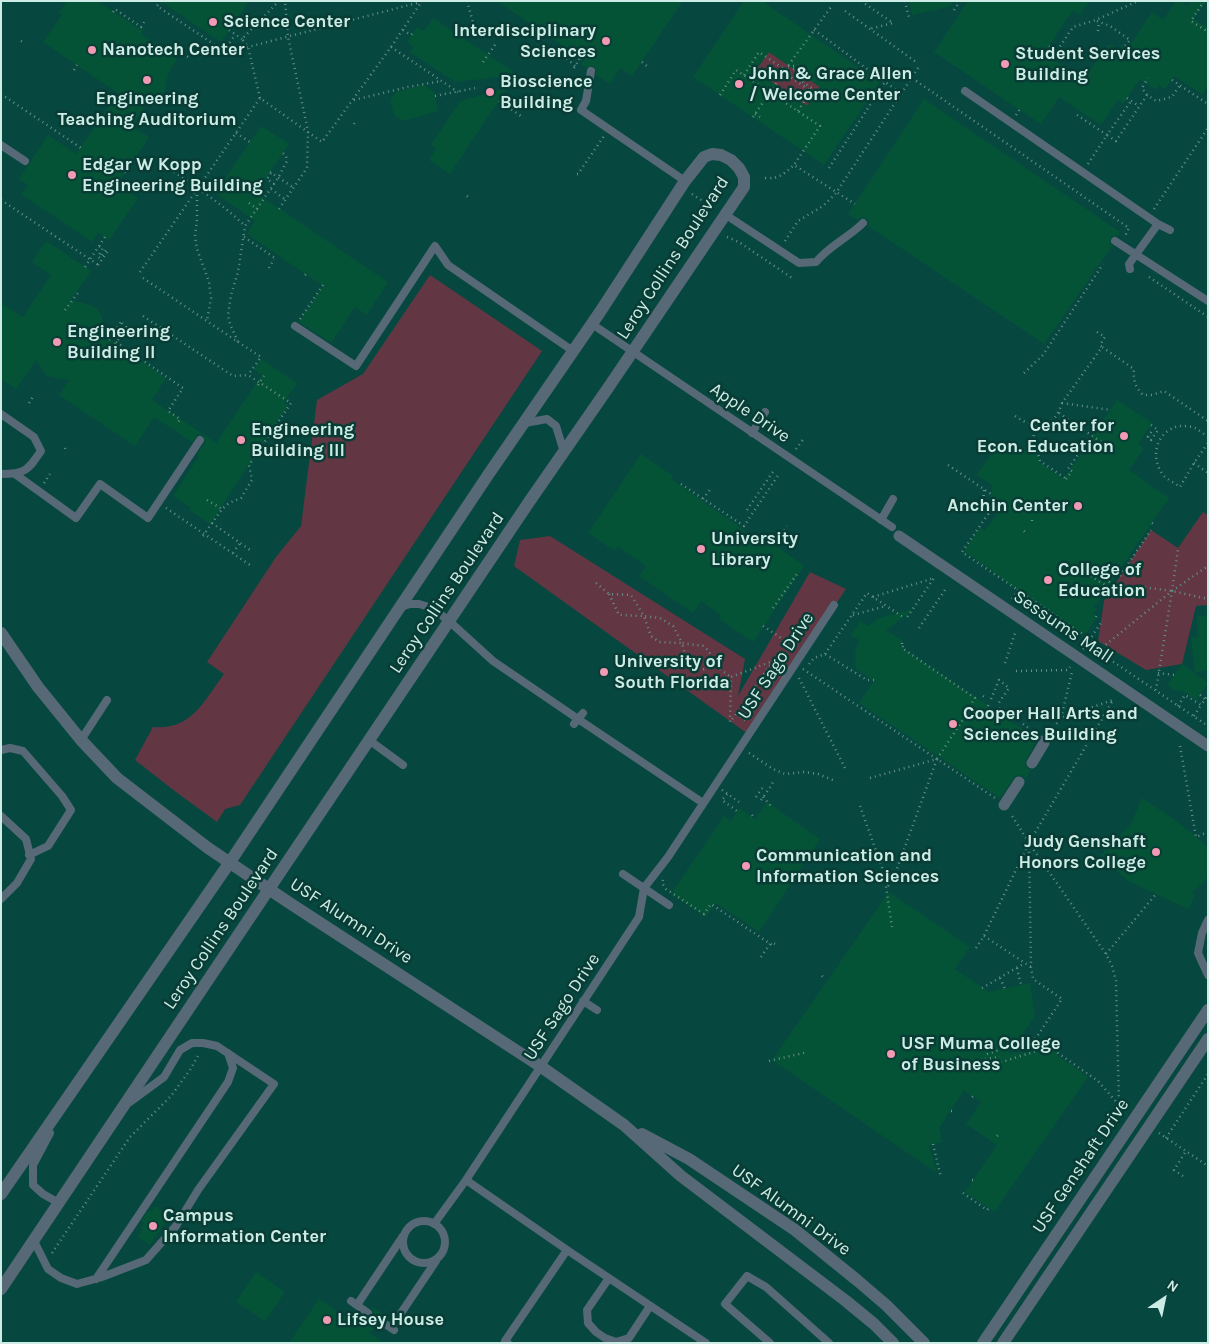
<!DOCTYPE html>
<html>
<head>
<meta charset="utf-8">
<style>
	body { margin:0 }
	#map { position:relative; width:1209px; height:1344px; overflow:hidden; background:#083c35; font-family:Karla,sans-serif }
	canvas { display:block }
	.frame { position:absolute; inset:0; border:2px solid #cdece6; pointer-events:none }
	.north { position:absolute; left:1139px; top:1274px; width:50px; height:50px; -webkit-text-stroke:4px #083c35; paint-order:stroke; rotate:34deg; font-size:14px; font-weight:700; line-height:20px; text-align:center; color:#cdece6 }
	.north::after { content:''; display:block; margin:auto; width:18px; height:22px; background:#cdece6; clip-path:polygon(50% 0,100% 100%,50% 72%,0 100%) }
</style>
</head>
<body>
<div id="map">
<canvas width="1209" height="1344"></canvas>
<div class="frame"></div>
<div class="north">N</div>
</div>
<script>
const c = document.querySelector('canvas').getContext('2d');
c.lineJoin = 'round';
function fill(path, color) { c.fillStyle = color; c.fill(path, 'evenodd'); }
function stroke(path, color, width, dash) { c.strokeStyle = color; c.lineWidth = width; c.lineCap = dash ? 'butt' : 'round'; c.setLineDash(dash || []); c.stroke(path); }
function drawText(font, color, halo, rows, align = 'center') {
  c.font = font + ' Karla,sans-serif'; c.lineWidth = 5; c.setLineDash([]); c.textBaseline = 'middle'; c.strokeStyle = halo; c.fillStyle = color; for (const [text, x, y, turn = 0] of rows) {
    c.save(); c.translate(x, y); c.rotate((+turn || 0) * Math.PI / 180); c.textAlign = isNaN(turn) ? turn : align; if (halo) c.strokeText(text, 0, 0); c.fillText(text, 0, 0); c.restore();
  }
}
const built = new Path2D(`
	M1,1H1208V1343H1Z`);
const green = new Path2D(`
	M769,52L820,87L807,106L755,71Z
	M430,275L542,351L240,805L225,809L217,822L176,792L135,760L153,727C191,731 204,701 224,674L207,662L276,557L301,526L317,400L363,374Z
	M1203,512L1208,515V605L1196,606L1182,664L1146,670L1098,641L1104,601L1151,530L1178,548Z
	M550,536L745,659L738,696L810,572L846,589L748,734L514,566L520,540Z`);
const building = new Path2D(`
	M67,1H97L143,31L141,34L177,59L168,74L163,100H149L132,126L149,137L121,179L131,185L127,191L138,198L109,240L98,233L92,242L21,194L28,185L18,179L29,164L48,135L76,154L118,93L43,42L62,15L59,13Z
	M160,1H249L221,42Z
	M497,1H683L632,76L620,68L610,84L596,75V70L594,66H590L586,68L581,64L584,60Z
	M744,1H762L880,82L824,165L693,77ZM769,52L820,87L807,106L755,71Z
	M909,1H952V6L912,15Z
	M968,1H1089L1080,15L1073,10L1044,53L1083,80L1109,44L1119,50L1122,45L1128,48L1152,12L1163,20L1176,1H1181L1187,6L1190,1H1206L1194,19L1208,28V86L1202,94L1174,76L1165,89L1159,85L1156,90L1140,79L1123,104L1118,100L1101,125L1059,97L1041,124L934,52Z
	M433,18L503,65L518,75L455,82L410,52L414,47L407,42L417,27L424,31Z
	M424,85L434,92L438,111L403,121L394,115L390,100L396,92Z
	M507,88L450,174L429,160L436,149L431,145L460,101Z
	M924,99L1120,232L1118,236L1115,235L1111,238L1109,241L1112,246L1044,344L868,226L869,222L867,219L862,217L858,220L848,214Z
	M261,126L289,144L256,193L388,282L367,315L355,307L331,343L299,322L323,286L247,234L255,221L215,193Z
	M46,241L91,271L71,300L91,305L97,309L101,314L103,321V328L101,334L166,378L152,400L216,443L262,375L254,370L261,359L297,383L284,402L288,405L210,524L189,510L191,508L173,496L199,456L197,455L206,441L203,436L200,434L197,435L192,442L154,417L135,446L59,395L69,380L47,376L36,360L16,389L1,379V303L23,317L51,275L32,262Z
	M1117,400L1152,423L1138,444L1144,448L1129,470L1169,498L1094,607L1097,609L1093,614L1097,617L1085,635L1018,590L964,551L980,527L985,531L996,515L989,501L993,486L977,475L1000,441L1007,445L1010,441L1024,451H1034L1038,454L1040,462L1064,479Z
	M641,454L673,476L671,479L768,547L771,542L804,566L753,642L719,619L721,615L701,601L693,613L639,576L646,566L618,547L615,551L588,533Z
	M913,609V610L886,630L903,641L900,646L1036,738V742L1025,762L1026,767L1031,770L1026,778L1020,775L1015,776L1000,798L859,703L874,681L856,669L855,652L859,640L851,635L860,621L868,626L880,618Z
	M1197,615L1208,617V669L1195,673L1208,683L1196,700L1181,690L1179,693L1167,685L1182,664L1195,673L1191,637H1197Z
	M1142,798L1172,818L1194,835L1208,847V877L1192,893L1195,895L1188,909L1128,881L1100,856L1131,824Z
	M767,802L820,839L759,932L716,903L706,917L671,894L724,816L731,821L739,808L755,819Z
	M889,892L970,947L955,969L989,992L1030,983L1035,1017L1008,1053L1060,1051L1057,1055L1088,1077L994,1212L965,1192L997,1145L966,1124L981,1102L964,1090L939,1128L942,1142L929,1145L937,1173L772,1060Z
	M155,1206L169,1216L150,1245L138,1237L142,1230L140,1228L144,1223L141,1221L149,1210L152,1211Z
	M256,1272L285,1292L265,1321L236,1302Z
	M319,1299L360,1326L365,1318H370L373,1316V1311L371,1308L372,1307L377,1310L383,1314L382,1315H377L375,1317L373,1320L376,1325L370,1333L384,1343H289Z`);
const path = new Path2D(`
	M161,1L157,6L224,51L248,47L421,2
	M467,1L474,26
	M861,1L893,23L869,29
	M905,1L909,18
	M1204,1L1191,21L1208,32
	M954,10L960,1
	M845,11L916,62
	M113,12L115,9L141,27L146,19
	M1097,21L1110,26L1130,40L1125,46
	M229,30L242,39
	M403,30L411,35L413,33
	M814,30C844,51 871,73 901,93
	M1098,31L1099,22
	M21,41L24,43
	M1049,46L1057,51L1073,27L1096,20L1138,1
	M391,47L458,92
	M164,50L168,44L188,57L193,50
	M224,51L235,35
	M483,62L497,42
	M642,62L647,66
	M575,66L557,50L559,47L580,59
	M788,66H800
	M574,68L582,55
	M794,69L785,70L831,7
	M74,70L77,65
	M783,72L811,91
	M744,75L759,52L813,89L811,91
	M912,78L1129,228L1125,236
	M1172,80L1208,104
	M1,94L81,148
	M720,95L736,70L820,126L794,165
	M1147,95L1142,88L1148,78
	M435,96L475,88
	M260,98L248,47L242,39L279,1
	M1127,98L1139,106
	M354,100L408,87L441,81
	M499,101L521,116
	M798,111L811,91
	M755,114L760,117
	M1016,115L1020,109
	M1077,115L1107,135L1131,101
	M753,117L784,72L787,71
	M354,124L356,120
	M236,133L250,142
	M1088,164L1107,135L1116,141L1147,95L1156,101L1172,97L1180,85
	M829,168L885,82
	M170,169C195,187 223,204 245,226
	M125,172L128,174
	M270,172L294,188
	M271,173L267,179L274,184
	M577,174H578L604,136
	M765,178C779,179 784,174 794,165L855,204
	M271,189L286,200
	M197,190V219L195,236L197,249L209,282L211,298L207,321
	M692,194L715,209
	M467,196L469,198
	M1,200L100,266
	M249,203L261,212
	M279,209L307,168L308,131L288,37L285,1
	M1154,209L1208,128
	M244,237L275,258V260
	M727,237L739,242L792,278
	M785,241L798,221L823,206L836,193L920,65
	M98,265L108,251L106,250L100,258L98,257L103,248L99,246
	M85,267L105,237
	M269,268L274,259
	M140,272C180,214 220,156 260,98L322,142L391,47L422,1
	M305,275L306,274
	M1149,277L1208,317
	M143,278L238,342L230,324L228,315L231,295L238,272L245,226L278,178L287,161L286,156L283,153
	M65,310L78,293
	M143,316L233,376L248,375L291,403L249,465L252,480L241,498L229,503L222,509L203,536
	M300,319L323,285
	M1097,332L1105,337L1100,345L1102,347
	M109,340L121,322
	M116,342L183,388L168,411L180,419L177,424
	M238,342L261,357L248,375
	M115,344L124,332L126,327L122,323
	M1024,373L1043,355L1103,264
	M258,385L264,376
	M29,403L34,395
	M1062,403L1111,410
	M1059,413L1104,444L1106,450
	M1015,416C1036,430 1053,431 1062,403L1102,347L1134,369C1133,380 1135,387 1143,395H1152L1164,391L1208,421
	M1151,425L1158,430L1151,440L1148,437L1153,429
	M1208,437C1204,434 1199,430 1195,428C1190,426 1184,426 1179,426C1156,431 1149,458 1164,476C1168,480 1175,483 1180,487L1194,463L1208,443
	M1104,444L1110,445
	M65,448L66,451
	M1032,448L1038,453L1040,461L1068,480
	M796,449L804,438
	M1032,451L1035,425
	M1194,463L1208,473
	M948,465L991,494
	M1066,479L1072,471L1068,469L1091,436
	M44,483L50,474
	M681,484L744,526L779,474
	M984,490L983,505L988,514L962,552L1084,635L1087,644L1208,726
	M703,499L712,487
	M207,500L222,509
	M166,508L250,565
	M747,510L774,470
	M988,514L993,509
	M1032,520V521
	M212,523L250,550
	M1152,523L1155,525
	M1024,531L1025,532
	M782,535L787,526
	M233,553L240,543
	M1084,565L1111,583
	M1078,568L1108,587
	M1076,571L1077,570
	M1120,576L1151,530
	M596,583L609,594L631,595L644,616L660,618L673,626L682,643L703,646L709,651L716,666L731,677
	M1135,586L1172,591L1208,599
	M1172,591L1208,566
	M1172,591L1178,549
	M609,594L619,615L644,616L651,636L659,642L682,643L687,661L701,670L716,666
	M873,597L934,578L906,619
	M1012,599L1018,590
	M773,608L797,574
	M853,615L886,606
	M1096,617L1097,615
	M763,626L795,647
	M919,628L947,587
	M902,643V644
	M903,646L902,648L975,698L966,712L967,713
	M1083,649L1101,623
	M1098,651L1172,591L1156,690
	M825,654L867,593L903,617
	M773,661L736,714L730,722L731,677Z
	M773,661L782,666
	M1005,663L1015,633
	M809,664L814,658L825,654L867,680H875
	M803,669L995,798
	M1016,671L1068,670L1070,667
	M1158,673L1174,675
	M799,678L846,770
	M1200,695L1205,699
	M983,696L986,698
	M991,699L999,680L1009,688L998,704
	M988,706L989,704
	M1178,706L1185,695L1201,705L1208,695
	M999,708L1016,720
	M736,714L747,721
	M1194,716L1201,705
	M1061,718L1072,672
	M1023,724L1035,733
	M1180,746L1196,837L1208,832
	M749,753L773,769L785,774L804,772L818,774L835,781
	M937,759L968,712
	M870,778L937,759L895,874L887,888
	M722,790L739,802
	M727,794L722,800L737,811
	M756,797L763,787
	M763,797L771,806
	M761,800L771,786L773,782
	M860,806L884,873L892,927
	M752,815L755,819
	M663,880L662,883L666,889L704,914L711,904L772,945L773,943L775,944
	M984,936L1031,967
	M976,948L984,936L1029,843L1113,700L1061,718L1050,732
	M1106,954L1156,894
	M761,957L770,944
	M1017,968L1021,985
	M822,976L825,979
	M1000,978L1005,989
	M982,988L1025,963
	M987,1054L1036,1038L1062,999L1033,979L1031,967L1029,845
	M985,1059L1000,1057
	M769,1061L808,1052
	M981,1066L1002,1062L1055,1045L1058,1053L1098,1081L1119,1105L1116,981L1112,966L1106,954L1029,843L1011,814
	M972,1097L973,1096
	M951,1111H952
	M1159,1133L1208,1166
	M997,1136L998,1135
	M1166,1138L1208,1074
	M933,1144L941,1178
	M1183,1176L1174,1170L1186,1151
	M972,1180H973
	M963,1193L987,1210L989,1208
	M52,1253L130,1137L171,1096L190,1070L199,1054`);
const service = new Path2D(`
	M591,71L586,101L581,110L685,181
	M965,91L1158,224
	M1,145L25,161
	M726,215L799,263L816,262C830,245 848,238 863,223
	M1115,241L1208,301
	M1130,269L1129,264L1158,224L1170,230
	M592,324L892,527
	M295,326L356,366L435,246L448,265L573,351
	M1,414L34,437L41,451C28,470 26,474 1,474
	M525,423L547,419L556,426L564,452
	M752,433L765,412
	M15,474L76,518L100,484L148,518L200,440
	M881,520L893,499
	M401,607L410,604H419L432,608L449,621L493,661L578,719L583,713
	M574,724L578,719L703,803
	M81,740L107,700
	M369,740L403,765
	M1,750L10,748L23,751L62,796L71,810L48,846L29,855
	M1,816L26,839L31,859L17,883L1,899
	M623,874L669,905
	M1208,920L1202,933L1198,953L1208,975
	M583,1001L597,1010
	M50,1133L33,1165V1185L43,1194L59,1203
	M403 1242a21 21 0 1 1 42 0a21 21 0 1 1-42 0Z
	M434,1224L466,1180
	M34,1241L48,1269L61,1278L77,1284L102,1277L146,1260L176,1226L198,1190L274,1084L217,1046L203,1043H192L180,1050L164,1077L130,1102
	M609,1278L587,1310L588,1323L596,1332L605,1338L616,1342L629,1338L650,1306
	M96,1279L228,1082L233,1068L228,1053
	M351,1301L368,1313
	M357,1305L403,1236
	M379,1320L394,1330
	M391,1328L436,1261
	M508,1343L505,1341L567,1250
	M706,1343L573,1254L466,1180L639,917L644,888L668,857L834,605
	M770,1343L725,1304L747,1276L766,1287L829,1343`);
const pedestrian = new Path2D(`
	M899,536L1208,746
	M1032,763L1044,743L1043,741
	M1004,805L1019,782`);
const minor = new Path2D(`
	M230,862L488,475L600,312L685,181L704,157L712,154L721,155L731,160L739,168L744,177V187L608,388L529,502L269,889
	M983,1343L1208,1010
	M1003,1343L1208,1039`);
const tertiary = new Path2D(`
	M1,633L38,687L81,740L117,778L208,848L288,902L540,1066L624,1125L681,1176L846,1301L874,1324L893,1343
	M642,1134L689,1159L795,1230L858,1281L886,1305L924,1343
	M1,1194L230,862
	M1,1289L269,889`);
const markers = [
	[213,22,5,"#f19ab3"],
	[606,41,5,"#f19ab3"],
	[92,50,5,"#f19ab3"],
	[1005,64,5,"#f19ab3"],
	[147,80,5,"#f19ab3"],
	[739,84,5,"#f19ab3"],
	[490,92,5,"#f19ab3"],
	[72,175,5,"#f19ab3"],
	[57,342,5,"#f19ab3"],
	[1124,436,5,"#f19ab3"],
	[241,440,5,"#f19ab3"],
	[1078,506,5,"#f19ab3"],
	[701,549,5,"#f19ab3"],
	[1048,580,5,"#f19ab3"],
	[604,672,5,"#f19ab3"],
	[953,724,5,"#f19ab3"],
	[1156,852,5,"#f19ab3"],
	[746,866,5,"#f19ab3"],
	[891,1054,5,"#f19ab3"],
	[153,1226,5,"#f19ab3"],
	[327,1320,5,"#f19ab3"]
];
const poiNames = [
	["Science Center",223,22],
	["Interdisciplinary",596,31,"right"],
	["Sciences",596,52,"right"],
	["Nanotech Center",102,50],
	["Student Services",1015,54],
	["Building",1015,75],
	["John & Grace Allen",749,74],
	["/ Welcome Center",749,95],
	["Bioscience",500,82],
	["Building",500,103],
	["Engineering",147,99,"center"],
	["Teaching Auditorium",147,120,"center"],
	["Edgar W Kopp",82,165],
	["Engineering Building",82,186],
	["Engineering",67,332],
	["Building II",67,353],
	["Center for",1114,426,"right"],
	["Econ. Education",1114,447,"right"],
	["Engineering",251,430],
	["Building III",251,451],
	["Anchin Center",1068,506,"right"],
	["University",711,539],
	["Library",711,560],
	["College of",1058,570],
	["Education",1058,591],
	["University of",614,662],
	["South Florida",614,683],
	["Cooper Hall Arts and",963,714],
	["Sciences Building",963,735],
	["Judy Genshaft",1146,842,"right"],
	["Honors College",1146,863,"right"],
	["Communication and",756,856],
	["Information Sciences",756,877],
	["USF Muma College",901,1044],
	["of Business",901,1065],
	["Campus",163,1216],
	["Information Center",163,1237],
	["Lifsey House",337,1320]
];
const streetNames = [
	["Leroy Collins Boulevard",673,258,-57],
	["Apple Drive",750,413,34],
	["Leroy Collins Boulevard",447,593,-56],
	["Sessums Mall",1063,627,34],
	["USF Sago Drive",776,666,-57],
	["USF Alumni Drive",351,921,33],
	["Leroy Collins Boulevard",221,929,-56],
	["USF Sago Drive",562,1007,-57],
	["USF Genshaft Drive",1081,1166,-56],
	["USF Alumni Drive",791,1210,36]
];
fill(built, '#06473f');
fill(green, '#623743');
fill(building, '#055337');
stroke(path, '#669089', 2.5, [1, 4]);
stroke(service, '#576876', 8);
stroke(pedestrian, '#576876', 11);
stroke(minor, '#576876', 12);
stroke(tertiary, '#576876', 12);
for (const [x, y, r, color] of markers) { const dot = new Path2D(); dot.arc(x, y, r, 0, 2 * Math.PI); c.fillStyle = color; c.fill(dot); stroke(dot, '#083c35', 2); }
drawText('bold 18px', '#cdece6', '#083c35', poiNames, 'left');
drawText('18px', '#cdece6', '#083c35', streetNames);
</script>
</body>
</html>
